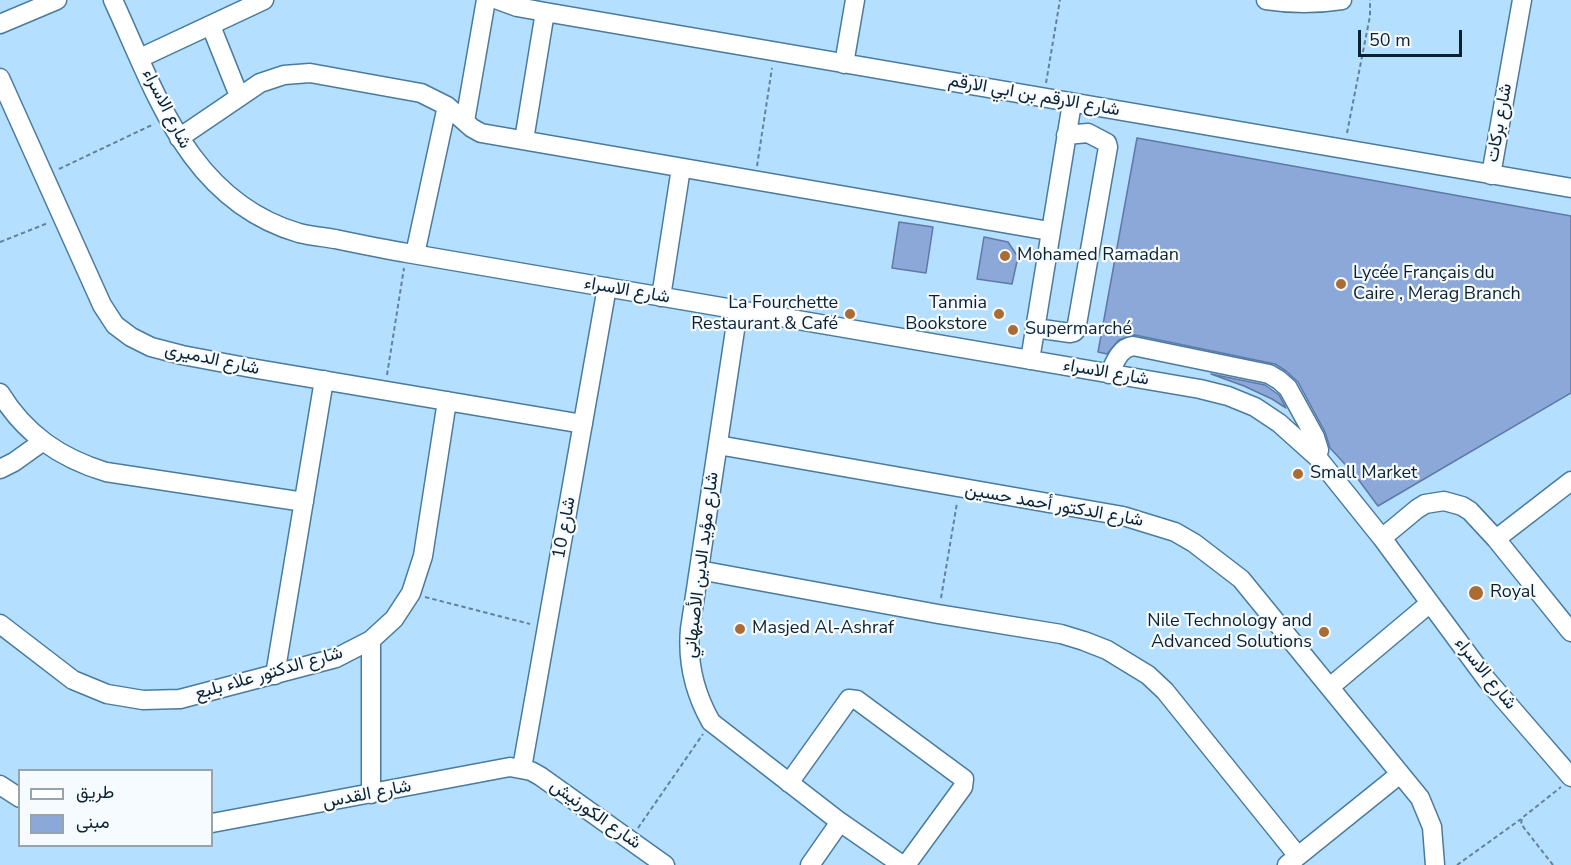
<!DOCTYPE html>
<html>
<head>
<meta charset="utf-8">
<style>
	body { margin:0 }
	#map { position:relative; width:1571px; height:865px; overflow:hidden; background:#b5dfff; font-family:"Nunito Sans",Vazirmatn,sans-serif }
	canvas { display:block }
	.legend { position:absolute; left:18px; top:769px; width:195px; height:78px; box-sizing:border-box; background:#f6fbff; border:2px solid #98a4ac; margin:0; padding:8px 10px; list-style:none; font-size:18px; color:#0c212f }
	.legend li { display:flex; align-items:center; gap:12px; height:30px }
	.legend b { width:30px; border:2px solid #98a4ac }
	.scale { position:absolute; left:1358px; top:30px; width:104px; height:27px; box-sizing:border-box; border:3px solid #0c212f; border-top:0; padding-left:8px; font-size:18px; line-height:21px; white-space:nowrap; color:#0c212f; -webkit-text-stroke:4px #f6fbff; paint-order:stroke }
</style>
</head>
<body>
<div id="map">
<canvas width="1571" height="865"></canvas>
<ul class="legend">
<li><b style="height:8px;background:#fff"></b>طريق</li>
<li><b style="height:16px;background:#8ca8d8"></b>مبنى</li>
</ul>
<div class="scale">50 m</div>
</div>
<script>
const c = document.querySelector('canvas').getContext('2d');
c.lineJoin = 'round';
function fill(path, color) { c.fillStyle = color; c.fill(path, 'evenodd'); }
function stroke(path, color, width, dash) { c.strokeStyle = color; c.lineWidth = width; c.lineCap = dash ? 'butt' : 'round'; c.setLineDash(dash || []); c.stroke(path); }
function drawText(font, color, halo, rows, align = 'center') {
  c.font = font + ' "Nunito Sans",Vazirmatn,sans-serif'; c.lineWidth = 4.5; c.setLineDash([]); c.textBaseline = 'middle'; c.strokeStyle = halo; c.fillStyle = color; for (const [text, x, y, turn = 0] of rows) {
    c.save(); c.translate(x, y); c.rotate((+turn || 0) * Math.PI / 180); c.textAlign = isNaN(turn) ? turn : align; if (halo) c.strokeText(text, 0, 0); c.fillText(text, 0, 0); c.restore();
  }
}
const building = new Path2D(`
	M1137,138L1571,216V393L1378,506L1355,475L1330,448L1325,432L1298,382L1286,371L1275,364L1135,335L1119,340L1107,354L1098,352Z
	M899,222L933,227L926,273L892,268Z
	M984,237L1008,242L1018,257L1012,284L977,279Z
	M1211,374L1265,385L1279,395L1286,408L1272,399L1244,386Z`);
const path = new Path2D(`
	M1046,83L1060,0
	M1347,133L1370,16V0
	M757,166L772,68
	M59,169L154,124
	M0,242L48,223
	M387,375L404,268
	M425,597L530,624
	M941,598L957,503
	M638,828L703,734
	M1457,865L1521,819
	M1553,865L1521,824L1522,818L1561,787`);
const minor = new Path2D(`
	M113,0C156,93 189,201 299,233C311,236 323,237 335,239C359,244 383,249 407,253L1200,389L1228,396L1255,407L1279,423L1317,457L1382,538L1487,680L1571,777
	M498,0L517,7L545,12L1571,188
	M1266,0C1292,4 1316,4 1342,0
	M0,24L57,0
	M211,26L239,96
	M140,58L264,0
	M844,64L855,0
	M0,78L102,305L115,325L131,337L151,347L182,355L251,368L583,424
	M465,121L486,0
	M179,138L260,83L284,75L310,73L421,93L447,106L472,128L481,133L1049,231
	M524,140L545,12
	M1491,175L1522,0
	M415,254L447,106
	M661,297L681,168
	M738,310L690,629C687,663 694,692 711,722L840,822L902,865
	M1035,328L1070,333L1074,332L1076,330L1108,147L1107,143L1088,133L1066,135
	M1030,360L1072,103
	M1109,374C1115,363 1119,348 1133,346L1269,374L1279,380L1288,388L1315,437L1319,450L1317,457
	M0,393C25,434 60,458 106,472L304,502
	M718,445L1123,516L1175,532L1194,543L1241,579L1420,798L1432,827L1435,865
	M0,469L14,462L42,442
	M1382,538L1417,509L1425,504L1444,501L1462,506L1470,511L1496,539L1571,632
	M1496,539L1571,481
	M699,570L938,614L1061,634L1084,641L1107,650L1148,675L1165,691L1298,856
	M0,624L73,680L107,694L143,700L180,699L336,658L371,640L394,619L411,593L423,556L447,401
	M275,675L324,380
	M1330,687L1430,603
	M522,768L607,287
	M789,783L849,699L857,700L964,779L963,787L906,865
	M0,785L20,798
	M371,794V640
	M212,823L510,767L531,771L540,776L665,865
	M810,865L840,822
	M1287,865L1400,774`);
const markers = [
	[1005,256,6,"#aa6c32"],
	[1341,284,6,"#aa6c32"],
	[850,314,6,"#aa6c32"],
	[999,314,6,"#aa6c32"],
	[1013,330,6,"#aa6c32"],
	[1298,474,6,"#aa6c32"],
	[1476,593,8,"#aa6c32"],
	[740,629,6,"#aa6c32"],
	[1324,632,6,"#aa6c32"]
];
const streetNames = [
	["شارع الارقم بن ابي الارقم",1034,96,10],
	["شارع الاسراء",166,109,63],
	["شارع بركات",1500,123,-80],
	["شارع الاسراء",627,291,10],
	["شارع الدميرى",212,360,12],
	["شارع الاسراء",1106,373,10],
	["شارع الدكتور أحمد حسين",1054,506,10],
	["شارع 10",565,528,-80],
	["شارع مؤيد الدين الأصبهاني",702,565,-83],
	["شارع الدكتور علاء بلبع",269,674,-16],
	["شارع الاسراء",1485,674,51],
	["شارع القدس",367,795,-11],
	["شارع الكورنيش",595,815,35]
];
const poiNames = [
	["Mohamed Ramadan",1017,256],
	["Lycée Français du",1353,274],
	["Caire , Merag Branch",1353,295],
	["La Fourchette",838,304,"right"],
	["Restaurant & Café",838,325,"right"],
	["Tanmia",987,304,"right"],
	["Bookstore",987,325,"right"],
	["Supermarché",1025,330],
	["Small Market",1310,474],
	["Royal",1490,593],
	["Nile Technology and",1312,622,"right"],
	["Advanced Solutions",1312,643,"right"],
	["Masjed Al-Ashraf",752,629]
];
fill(building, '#8ca8d8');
stroke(building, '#5f79a7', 1.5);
stroke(minor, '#497b9f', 21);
stroke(path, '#63839a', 2, [4.5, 3]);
stroke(minor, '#fff', 18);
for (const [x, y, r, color] of markers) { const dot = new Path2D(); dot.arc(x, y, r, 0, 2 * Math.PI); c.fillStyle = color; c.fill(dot); stroke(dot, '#f6fbff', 2); }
drawText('18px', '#0c212f', '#f6fbff', streetNames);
drawText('18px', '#0c212f', '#f6fbff', poiNames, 'left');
</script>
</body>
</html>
